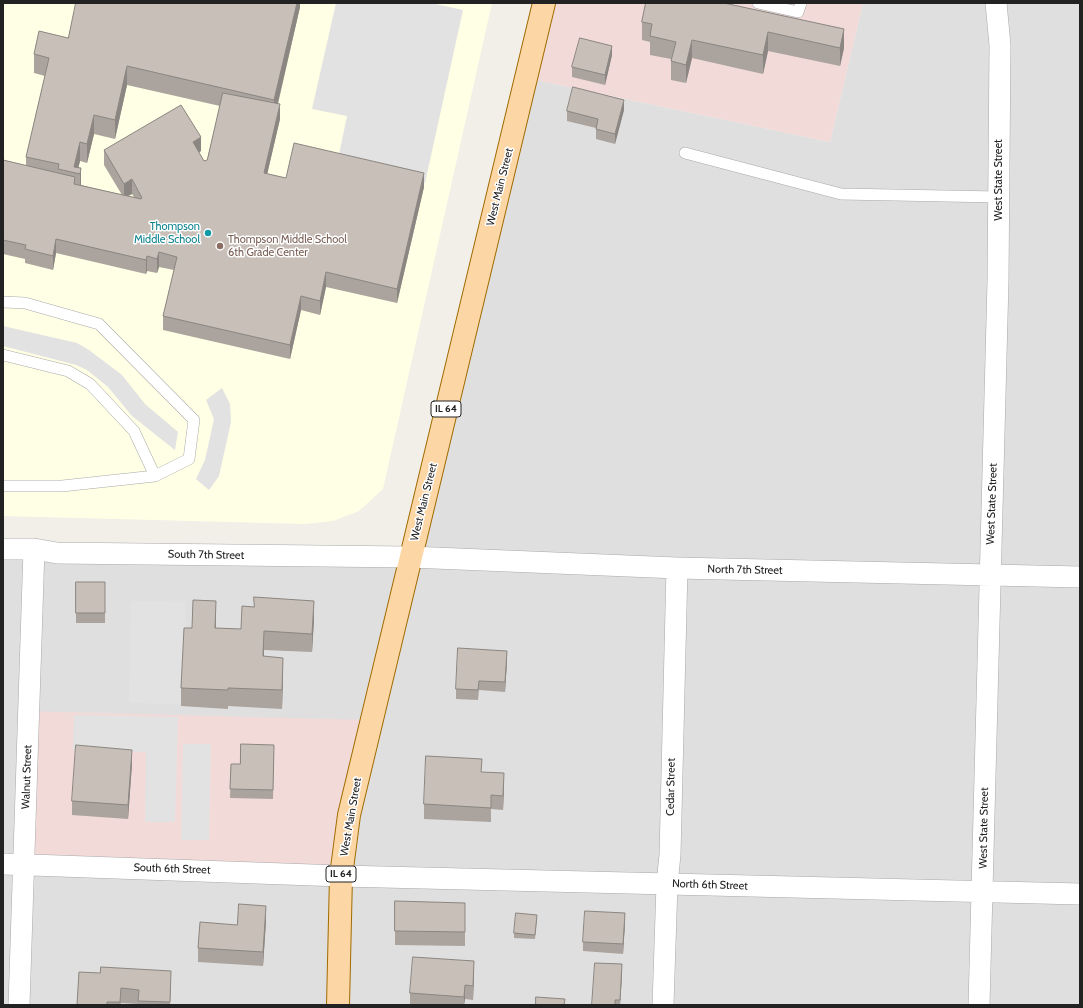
<!DOCTYPE html>
<html>
<head>
<meta charset="utf-8">
<style>
	body { margin:0 }
	#map { position:relative; width:1083px; height:1008px; overflow:hidden; background:#f2efe9; font-family:Cabin,sans-serif }
	canvas { display:block }
	.frame { position:absolute; inset:0; border:4px solid #222; pointer-events:none }
</style>
</head>
<body>
<div id="map">
<canvas width="1083" height="1008"></canvas>
<div class="frame"></div>
</div>
<script>
const c = document.querySelector('canvas').getContext('2d');
c.lineJoin = 'round';
function fill(path, color) { c.fillStyle = color; c.fill(path, 'evenodd'); }
function stroke(path, color, width, dash) { c.strokeStyle = color; c.lineWidth = width; c.lineCap = dash ? 'butt' : 'round'; c.setLineDash(dash || []); c.stroke(path); }
function drawText(font, color, halo, rows, align = 'center') {
  c.font = font + ' Cabin,sans-serif'; c.lineWidth = 3; c.setLineDash([]); c.textBaseline = 'middle'; c.strokeStyle = halo; c.fillStyle = color; for (const [text, x, y, turn = 0] of rows) {
    c.save(); c.translate(x, y); c.rotate((+turn || 0) * Math.PI / 180); c.textAlign = isNaN(turn) ? turn : align; if (halo) c.strokeText(text, 0, 0); c.fillText(text, 0, 0); c.restore();
  }
}
const residential = new Path2D(`
	M863,3H988L994,30L986,568L417,553L531,79L830,142Z
	M1000,3L1080,4V573L995,571Z
	M3,555L403,563L365,720L20,858H3Z
	M415,565L669,574L657,1005H346L349,866Z
	M683,575L983,581L971,1005H669Z
	M995,580L1080,582V889L988,886Z
	M3,869L335,880L333,1005H3Z
	M986,895L1080,898V1005H983Z`);
const commercial = new Path2D(`
	M549,3H863L830,142L531,79Z
	M23,711L365,720L336,869L20,858Z`);
const education = new Path2D(`
	M3,3H492L383,489L359,511L333,521L305,524L3,516Z`);
const parking = new Path2D(`
	M336,3H431L463,10L425,183L337,164L347,116L312,109Z
	M3,326L77,343L89,350L122,375L145,404L178,432L175,450L132,416L108,387L87,370L76,365L3,346Z
	M222,388L230,404L231,422L219,476L209,490L196,479L205,460L214,419L206,400Z
	M131,601L186,602L183,704L129,703Z
	M74,715L178,717L175,822H145L146,752L73,750Z
	M183,744H211L209,840H181Z`);
const lane = new Path2D(`
	M758,3L798,12L801,3
	M685,153L841,194L998,197
	M3,302L25,303L99,324L194,420L189,459L155,476L62,486H3
	M3,355L68,371L90,384L134,431L155,476`);
const street = new Path2D(`
	M3,549H34L57,553L410,557L677,568L1080,577
	M3,864L341,876L1080,894
	M19,1005L34,549
	M663,1005L667,884L670,855L677,568
	M979,1005L998,281L1000,45L996,3`);
const primary = new Path2D(`
	M338,1005L341,876L349,815L544,3`);
const wall = new Path2D(`
	M300,3V7L278,104L280,119L267,174L286,178L424,187L397,303L326,287L320,315L301,310L290,359L163,330V316L174,270L159,267L157,273L147,271L146,274L56,253L53,270L25,263V259L3,254V160L26,166V157L45,76L34,73V54L68,38ZM127,85L220,106L207,160L204,161L199,152L201,151L104,150V165L122,195L81,185V168H78L80,161L87,163L94,134L115,139ZM132,194L134,197L128,196Z
	M646,3L844,48L840,66L768,51L763,74L692,58L686,83L671,80V59L650,55V42L642,40V22Z
	M612,55L605,85L572,77V67Z
	M624,110L615,144L596,139V128L567,121V111Z
	M76,582H105V623H76Z
	M314,619L312,652L264,650V656L283,676L282,709L228,706V709L181,706V688L192,628L216,620V628L241,629Z
	M507,661L505,692L479,690L478,700L456,699V689Z
	M274,754L273,799L230,798L231,764H240Z
	M132,764L128,819L72,815V801Z
	M482,772L504,787L503,810L491,809V822L424,819V804Z
	M465,917V946L395,945V931Z
	M537,919L535,939L514,938V933Z
	M266,921L263,966L198,962V948L237,925Z
	M625,923L623,954L583,951V942Z
	M79,972L171,986L170,1005H138V1004L121,1003V1005H77Z
	M622,974L620,1005H592Z
	M474,975L473,1000L465,999L464,1005H410V993Z`);
const shadedWall = new Path2D(`
	M297,3H300V7L274,119V100Z
	M844,29V48L840,66V48Z
	M4,32V47L3,53V39Z
	M768,32V51L763,74V55Z
	M692,40V58L686,83V65Z
	M612,46V55L605,85V75Z
	M127,66V85L115,139V120Z
	M624,100V110L615,144V134Z
	M280,104V119L264,188V173Z
	M94,115V134L87,163V144Z
	M201,137V151L193,156V142Z
	M80,142V161L77,173L74,167Z
	M81,168V187L80,192V174Z
	M424,173V187L397,303V289Z
	M132,179V194L124,198V184Z
	M56,239V253L53,270V256Z
	M159,252V267L157,273V259Z
	M147,256V271L146,274V260Z
	M326,272V287L320,315V301Z
	M301,296V310L290,359V345Z
	M216,601V620L215,646V628Z
	M314,601V619L312,652V634Z
	M264,631V650L263,675V656Z
	M507,651V661L505,692V682Z
	M283,658V676L282,709V690Z
	M132,750V764L128,819V805Z
	M504,773V787L503,810V796Z
	M266,906V921L263,966V952Z
	M625,913V923L623,954V944Z
	M474,961V975L473,1000V986Z
	M622,964V974L620,1005V1000Z
	M465,985V999L464,1005V997Z`);
const building = new Path2D(`
	M76,3H297L274,100L127,66L115,120L94,115L87,144L80,142L74,167L81,168L80,174L58,169L59,164L26,157L49,58L34,54L39,31L68,38Z
	M646,3H724L844,29L840,48L768,32L763,55L692,40L686,65L671,61L676,42L650,36L652,24L642,22Z
	M580,38L612,46L605,75L572,67Z
	M573,87L624,100L615,134L596,129L598,119L567,111Z
	M223,93L280,104L264,173L286,178L294,143L424,173L397,289L326,272L320,301L301,296L290,345L163,316L177,257L159,252L157,259L147,256L146,260L56,239L53,256L25,249L26,245L3,240V160L75,177L74,184L141,199L142,198L132,179L124,184L104,150L181,105L201,137L193,142L204,161L207,160Z
	M76,582H105V613H76Z
	M254,597L314,601L312,634L264,631L263,656L283,658L282,690L228,688V690L181,688L184,628H192L193,600L216,601L215,628L241,629L242,606L254,607Z
	M458,648L507,651L505,682L479,681L478,690L456,689Z
	M241,744L274,745L273,790L230,789L231,764H240Z
	M76,745L132,750L128,805L72,801Z
	M426,756L482,759L481,772L504,773L503,796L491,795V808L424,804Z
	M395,901L465,903V932L395,931Z
	M239,904L266,906L263,952L198,948L200,922L237,925Z
	M585,911L625,913L623,944L583,942Z
	M516,913L537,915L535,935L514,933Z
	M413,957L474,961L473,986L465,985L464,997L410,993Z
	M595,963L622,964L620,1000H615V1005H592Z
	M101,967L171,971L170,1002L138,1001L139,990L121,988L120,1002H107V1005H77L79,972L100,973Z
	M536,997L565,999L564,1005H536Z`);
const markers = [
	[208,233,4,"#0f9aa8"],
	[220,246,4,"#8d6e63"]
];
const shields = [
	[446,409,30],
	[341,874,30]
];
const shieldNames = [
	["IL 64",446,409],
	["IL 64",341,874]
];
const streetNames = [
	["West State Street",999,180,-90],
	["West Main Street",500,187,-76],
	["West Main Street",424,502,-76],
	["West State Street",992,504,-88],
	["South 7th Street",206,555,1],
	["North 7th Street",745,570,1],
	["Walnut Street",27,777,-88],
	["Cedar Street",671,787,-89],
	["West Main Street",351,817,-80],
	["West State Street",984,828,-89],
	["South 6th Street",172,869,2],
	["North 6th Street",710,885,2]
];
const cultureNames = [
	["Thompson",200,227],
	["Middle School",200,240]
];
const educationNames = [
	["Thompson Middle School",228,240],
	["6th Grade Center",228,253]
];
fill(residential, '#e0dfdf');
fill(commercial, '#f2dad9');
fill(education, '#ffffe5');
fill(parking, '#e2e2e2');
stroke(lane, '#a9a9a9', 12);
stroke(street, '#a9a9a9', 22);
stroke(primary, '#a06b00', 24);
stroke(lane, '#fff', 11);
stroke(street, '#fff', 21);
stroke(primary, '#fcd6a4', 22);
fill(wall, '#aba49e');
fill(shadedWall, '#8b8681');
fill(building, '#c7bfb8');
stroke(building, '#8b8681', 1);
for (const [x, y, r, color] of markers) { const dot = new Path2D(); dot.arc(x, y, r, 0, 2 * Math.PI); c.fillStyle = color; c.fill(dot); stroke(dot, '#fff', 1.5); }
for (const [x, y, w] of shields) { const box = new Path2D(); box.roundRect(x - w / 2, y - 8, w, 16, 3); c.fillStyle = '#fff'; c.fill(box); stroke(box, '#222', 1); }
drawText('bold 10px', '#222', null, shieldNames);
drawText('11px', '#222', '#fff', streetNames);
drawText('11px', '#0d838f', '#fff', cultureNames, 'right');
drawText('11px', '#785e54', '#fff', educationNames, 'left');
</script>
</body>
</html>
